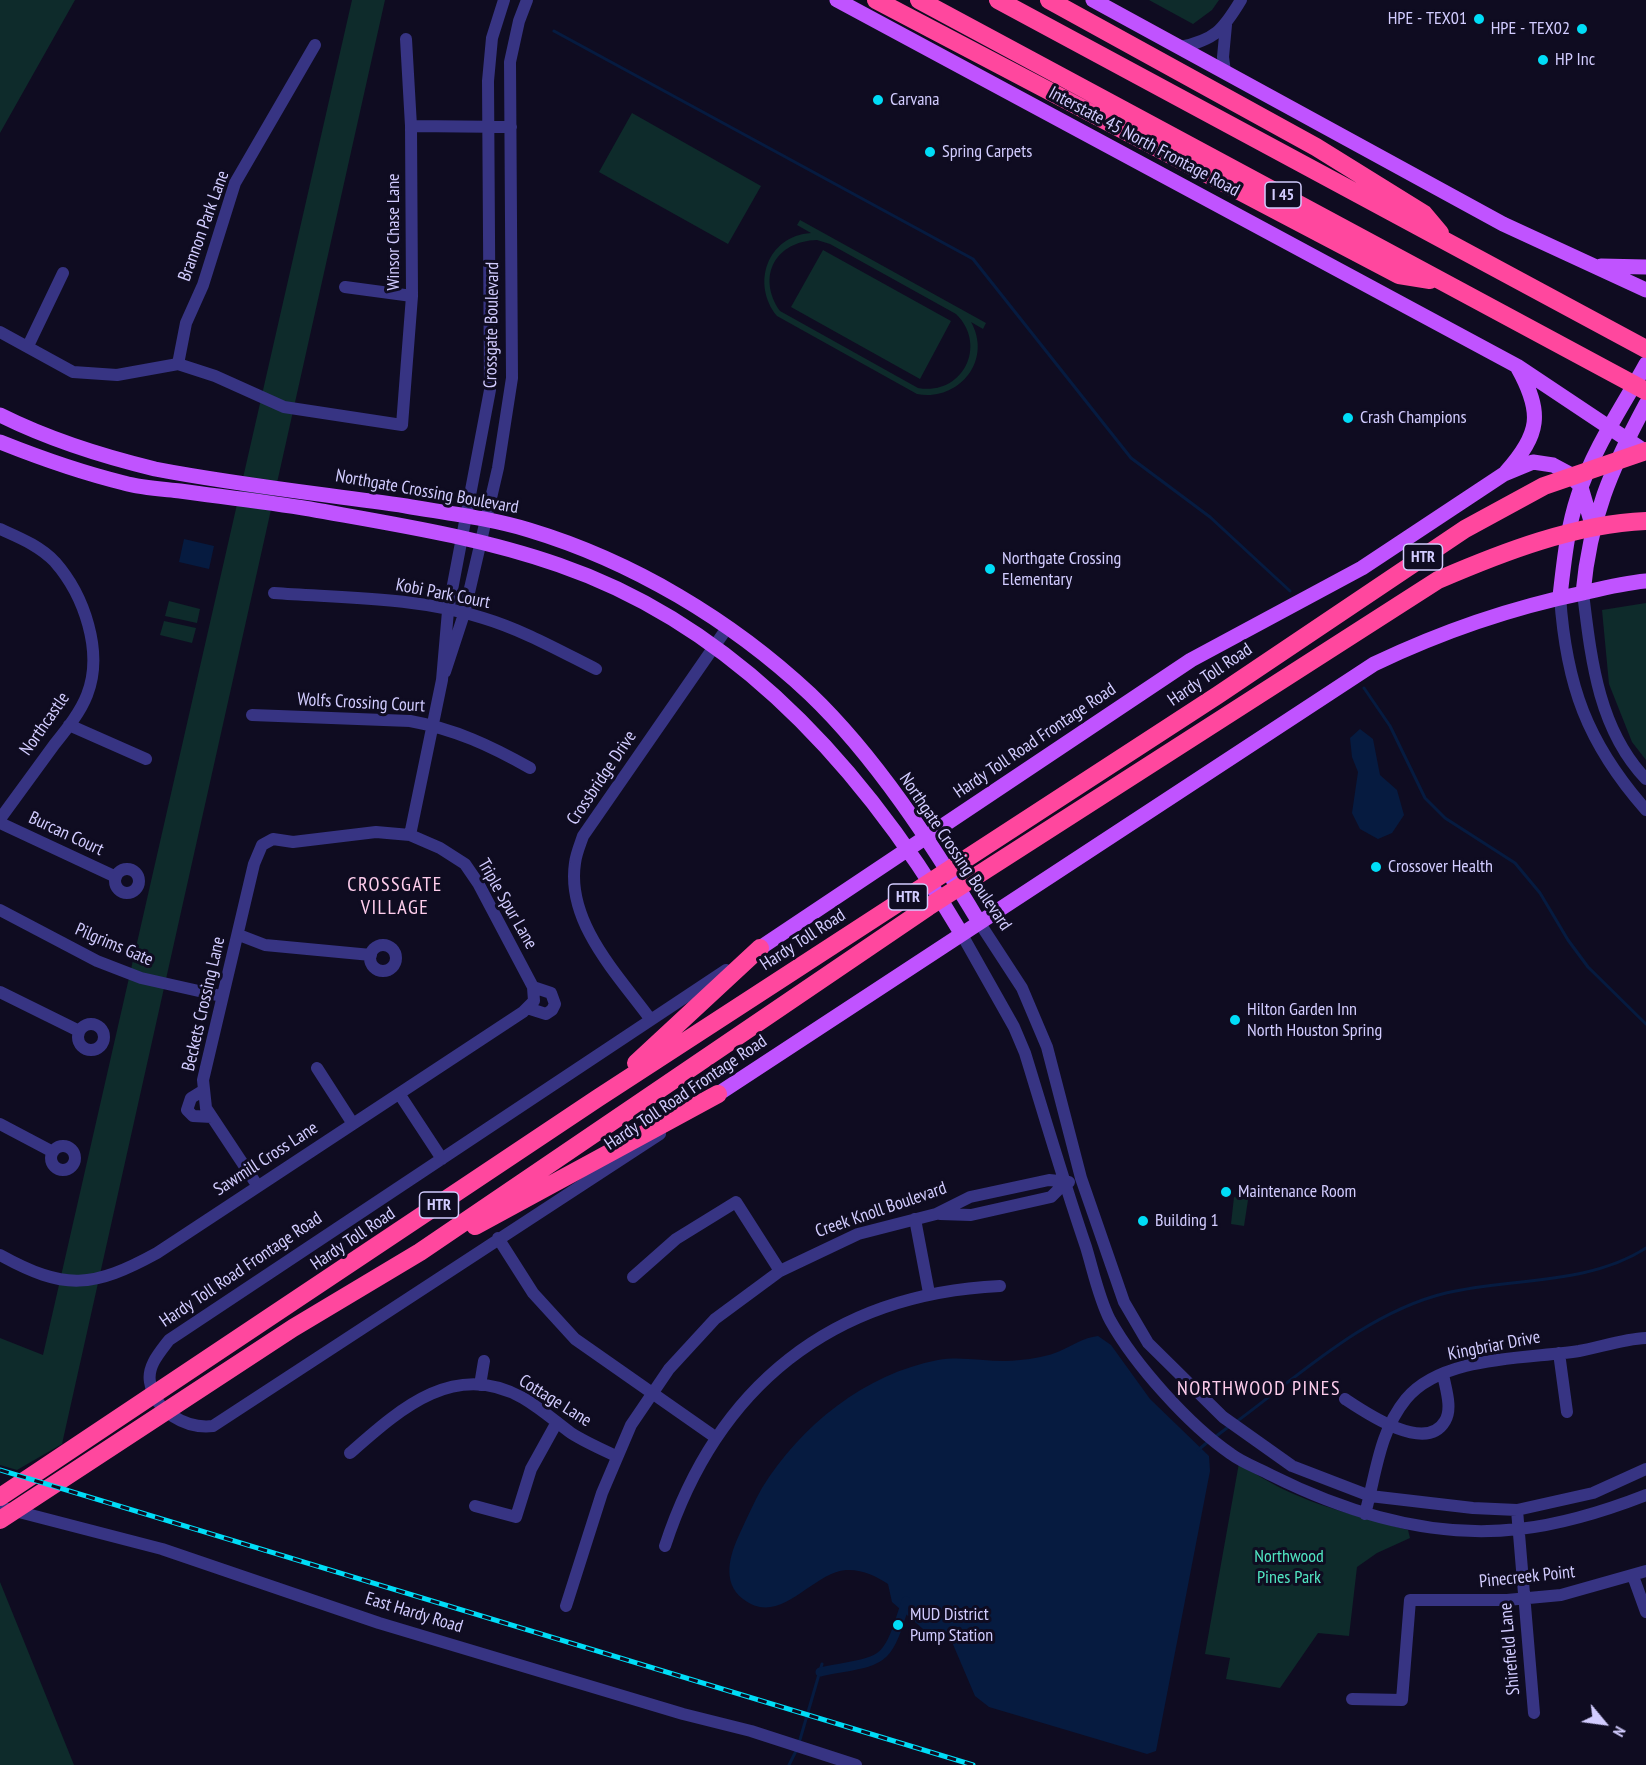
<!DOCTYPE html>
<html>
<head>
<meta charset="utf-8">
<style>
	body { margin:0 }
	#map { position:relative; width:1646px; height:1765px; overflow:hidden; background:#0f0c21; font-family:"PT Sans Narrow",sans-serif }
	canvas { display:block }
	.north { position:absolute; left:1574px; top:1693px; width:60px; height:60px; -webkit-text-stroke:4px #0f0c21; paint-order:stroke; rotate:119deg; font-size:16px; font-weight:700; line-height:24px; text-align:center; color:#d2ccff }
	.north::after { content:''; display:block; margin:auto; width:21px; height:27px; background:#d2ccff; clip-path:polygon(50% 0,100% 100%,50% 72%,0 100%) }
</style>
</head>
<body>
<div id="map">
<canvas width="1646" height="1765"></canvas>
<div class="north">N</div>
</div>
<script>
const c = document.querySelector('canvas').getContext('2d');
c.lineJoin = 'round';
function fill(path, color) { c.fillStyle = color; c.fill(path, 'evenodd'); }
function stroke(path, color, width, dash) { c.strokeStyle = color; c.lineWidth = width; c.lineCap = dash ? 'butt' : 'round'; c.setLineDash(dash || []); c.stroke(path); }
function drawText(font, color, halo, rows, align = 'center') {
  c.font = font + ' "PT Sans Narrow",sans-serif'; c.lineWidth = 6; c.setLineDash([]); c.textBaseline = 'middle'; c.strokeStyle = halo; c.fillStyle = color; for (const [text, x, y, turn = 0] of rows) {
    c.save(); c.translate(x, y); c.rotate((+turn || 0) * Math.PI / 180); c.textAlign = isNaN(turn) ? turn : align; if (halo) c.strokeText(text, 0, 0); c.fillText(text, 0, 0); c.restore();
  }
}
const green = new Path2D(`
	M0,0H75L0,133Z
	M352,0H385L62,1444L17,1470L0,1465V1338L43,1355Z
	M1149,0H1219L1212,10L1193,24Z
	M632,113L761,186L728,244L599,172Z
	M800,220L986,323L983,329L971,322C993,361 958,402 917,394L777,316C751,284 767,236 811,233L797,225ZM817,240L830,244L956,314C988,345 963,396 918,388L780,311C756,276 776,241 817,240Z
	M823,250L951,321L920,379L791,307Z
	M169,601L200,609L197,623L165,616Z
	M1646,603V760L1632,742L1609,684L1602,610Z
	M164,621L196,628L192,643L160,635Z
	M1234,1197L1248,1200L1244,1226L1231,1224Z
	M1239,1463C1294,1502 1344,1512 1408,1530L1410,1538L1377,1553L1357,1567L1349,1636L1318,1633L1280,1688L1226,1679L1230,1658L1205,1654Z
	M0,1582L74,1765H0Z`);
const water = new Path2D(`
	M184,539L214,546L209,569L179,562Z
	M1360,729L1373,739L1380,775L1397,790L1404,815L1392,833L1378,839L1360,829L1352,813L1358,772L1352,757L1350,738Z
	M1098,1336L1111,1345L1150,1399L1209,1456L1210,1471L1156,1751L1147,1754L989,1707L975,1696L952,1642L923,1629L892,1602L888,1584C876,1576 862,1569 846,1570C811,1573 780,1628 743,1599C721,1582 730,1554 740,1533C747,1518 754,1502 762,1488C801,1425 865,1374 938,1360C965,1355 993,1364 1020,1360C1032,1359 1049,1356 1060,1351C1073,1345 1083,1338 1098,1336Z`);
const stream = new Path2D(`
	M554,31L973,259L1131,458L1210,517L1290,591
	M1364,688L1390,726L1425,798L1445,818L1515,863L1540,893L1568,940L1588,967L1646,1024
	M1236,1422C1301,1374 1367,1312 1446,1293C1511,1278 1589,1285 1646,1248
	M1215,1437L1231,1425
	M1198,1450L1209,1441
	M799,1743L822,1664
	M789,1765L797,1749`);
const canal = new Path2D(`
	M820,1672C885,1659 886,1667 906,1601`);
const minor = new Path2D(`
	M1180,47C1215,40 1223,30 1241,0
	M1225,72L1223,57L1226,25
	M411,126L511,127
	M345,287L412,296
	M0,332L73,372L117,375L178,364L215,376L284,407L402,425L412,296L411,126L406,39
	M28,346L63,273
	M178,364L186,323L203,285L235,183L315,45
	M0,529C20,538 40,546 55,562C84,595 104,652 87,695C80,713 66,730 54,745C36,770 18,794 0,819
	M274,593C342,598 417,597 483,618C523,630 560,651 596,669
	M1583,593C1591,658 1598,729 1646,779
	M1560,596C1566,685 1587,743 1646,810
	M445,672L464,614L498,468L512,378L510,62L519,21L527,0
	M252,715L410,721C455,729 491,746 530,768
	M69,725L146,759
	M0,823L116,877
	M410,835L442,680L448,611L490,390L488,81L492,38L504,0
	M115 881a12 12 0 1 1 24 0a12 12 0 1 1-24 0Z
	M0,910L97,961L141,978L221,996
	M979,922L1022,988L1047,1047L1081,1178L1124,1302L1148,1343L1223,1417L1292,1466L1370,1496L1473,1508L1517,1510L1593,1493L1646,1469
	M961,933L1014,1027L1025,1053C1045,1118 1064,1183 1086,1247C1093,1270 1099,1299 1110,1320C1135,1365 1189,1425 1231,1454C1243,1463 1258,1468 1271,1475C1347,1513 1433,1539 1519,1529C1563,1524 1605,1511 1646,1495
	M239,935L265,945L371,955
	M370 958a13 13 0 1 1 26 0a13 13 0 1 1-26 0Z
	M0,992L79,1031
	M527,1008L546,1014L552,1010L555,1004L551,993L533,987
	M651,1020C619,976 566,923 575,863C576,854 580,845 583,836L727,628
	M78 1037a13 13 0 1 1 26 0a13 13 0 1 1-26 0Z
	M317,1068L353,1124
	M204,1090L191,1098L187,1110L193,1116L212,1117
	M400,1095L442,1159
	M0,1124L53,1152
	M660,1134L213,1426C186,1429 155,1412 150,1382C147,1366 160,1352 169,1340L726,970
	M51 1158a12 12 0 1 1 24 0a12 12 0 1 1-24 0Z
	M940,1214L971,1215L1051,1197L1065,1183
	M915,1219L929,1293
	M498,1238L533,1293L575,1339L715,1437
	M0,1255C65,1291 93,1288 157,1253L523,1012L534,1001L533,987L478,883L465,864L440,848L410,835L376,832L293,842L273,839L262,845L254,864L203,1080L206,1108L257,1185
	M633,1277L676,1239L736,1202L780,1271
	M1559,1353L1567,1412
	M480,1385L484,1361
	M1345,1399C1366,1413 1426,1454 1445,1421C1453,1408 1445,1387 1443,1374
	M350,1453C399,1410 454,1359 523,1398C540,1408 555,1421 571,1433C585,1442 601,1449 616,1456
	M475,1506L516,1517L531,1469L557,1422
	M0,1507L162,1549L379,1623L683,1714L751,1731L856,1765
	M1517,1510L1534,1713
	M1365,1514C1376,1474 1379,1432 1406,1399C1442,1355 1528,1359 1579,1351C1601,1347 1623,1339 1646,1338
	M665,1546C717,1387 831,1294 1000,1286
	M1633,1576L1646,1612
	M566,1606L602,1493L631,1425L669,1369L715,1319L780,1271L858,1234L936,1214L970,1197L1049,1180L1069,1182
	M1352,1699L1402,1700L1410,1600H1507L1561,1595L1646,1571`);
const major = new Path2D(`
	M837,0L1517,366L1646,452
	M1093,0L1503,224L1646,290
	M1601,266L1646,267
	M0,415C50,440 101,456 155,469C238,485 323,494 406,506C447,513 489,518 529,530C632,561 731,620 810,694C875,756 933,845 979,922
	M0,442C40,458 83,473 124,483C142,488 162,489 180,491C224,497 267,502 310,509C393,524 479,537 559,565C739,627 867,773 961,933
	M1506,472C1540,434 1543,413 1518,368
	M1583,593C1590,518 1611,469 1646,404
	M1560,596C1564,562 1567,529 1578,496C1593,449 1623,406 1646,364
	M760,948L1191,660L1362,568L1504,474L1533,462L1553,465L1568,473L1581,487L1593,528
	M718,1094L1374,664C1441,632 1510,608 1583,593C1604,588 1624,583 1646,581`);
const highway = new Path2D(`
	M876,0L1399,275L1430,280
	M919,0L1646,391
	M998,0L1646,349
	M1049,0L1316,147L1424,214L1440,233
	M636,1063L760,948
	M475,1226L718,1094
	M0,1497L598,1098L1218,695L1465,529L1544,486L1646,451
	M0,1520L293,1328L420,1252L928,907L1438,580C1503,552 1575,524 1646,521`);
const rail = new Path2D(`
	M0,1470L973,1765`);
const markers = [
	[1479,19,6,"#00ddf7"],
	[1582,29,6,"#00ddf7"],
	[1543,60,6,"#00ddf7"],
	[878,100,6,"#00ddf7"],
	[930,152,6,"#00ddf7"],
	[1348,418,6,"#00ddf7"],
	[990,569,6,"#00ddf7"],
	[1376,867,6,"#00ddf7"],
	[1235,1020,6,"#00ddf7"],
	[1226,1192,6,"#00ddf7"],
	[1143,1221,6,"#00ddf7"],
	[898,1625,6,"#00ddf7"]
];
const shields = [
	[1283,195,36],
	[1423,557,39],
	[908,897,39],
	[439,1205,39]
];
const shieldNames = [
	["I 45",1283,195],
	["HTR",1423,557],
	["HTR",908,897],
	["HTR",439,1205]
];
const poiNames = [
	["HPE - TEX01",1467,19,"right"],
	["HPE - TEX02",1570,29,"right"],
	["HP Inc",1555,60],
	["Carvana",890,100],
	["Spring Carpets",942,152],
	["Crash Champions",1360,418],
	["Northgate Crossing",1002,559],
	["Elementary",1002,580],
	["Crossover Health",1388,867],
	["Hilton Garden Inn",1247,1010],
	["North Houston Spring",1247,1031],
	["Maintenance Room",1238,1192],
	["Building 1",1155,1221],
	["MUD District",910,1615],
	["Pump Station",910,1636]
];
const streetNames = [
	["Interstate 45 North Frontage Road",1144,142,28],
	["Brannon Park Lane",204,226,-70],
	["Winsor Chase Lane",394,232,-90],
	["Crossgate Boulevard",492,325,-89],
	["Northgate Crossing Boulevard",427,492,10],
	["Kobi Park Court",443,594,11],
	["Hardy Toll Road",1210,675,-34],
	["Wolfs Crossing Court",361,703,3],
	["Northcastle",45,724,-55],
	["Hardy Toll Road Frontage Road",1035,741,-34],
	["Crossbridge Drive",602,778,-56],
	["Burcan Court",66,834,25],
	["Northgate Crossing Boulevard",955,852,56],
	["Triple Spur Lane",507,904,60],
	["Hardy Toll Road",803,940,-33],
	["Pilgrims Gate",114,945,23],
	["Beckets Crossing Lane",204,1004,-77],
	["Hardy Toll Road Frontage Road",686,1093,-34],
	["Sawmill Cross Lane",266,1159,-33],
	["Creek Knoll Boulevard",881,1210,-19],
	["Hardy Toll Road",353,1239,-34],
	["Hardy Toll Road Frontage Road",241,1270,-34],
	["Kingbriar Drive",1494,1346,-11],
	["Cottage Lane",555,1401,32],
	["Pinecreek Point",1527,1577,-6],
	["East Hardy Road",414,1613,17],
	["Shirefield Lane",1510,1649,-95]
];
const parkNames = [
	["Northwood",1289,1557],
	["Pines Park",1289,1578]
];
const neighbourhoodNames = [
	["CROSSGATE",395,885],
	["VILLAGE",395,908],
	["NORTHWOOD PINES",1259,1389]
];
fill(green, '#0e2b2b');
fill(water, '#061b40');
stroke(stream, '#061b40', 3);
stroke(canal, '#061b40', 9);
stroke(minor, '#373483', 12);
stroke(major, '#c053ff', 15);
stroke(highway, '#ff479e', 18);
stroke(rail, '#00ddf7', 5);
stroke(rail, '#0f0c21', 3, [9]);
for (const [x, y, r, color] of markers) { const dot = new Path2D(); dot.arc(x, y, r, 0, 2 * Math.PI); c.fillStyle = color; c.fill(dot); stroke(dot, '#0f0c21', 2); }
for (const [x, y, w] of shields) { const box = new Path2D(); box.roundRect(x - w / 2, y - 13, w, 26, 4.5); c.fillStyle = '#0f0c21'; c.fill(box); stroke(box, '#d2ccff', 1.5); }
drawText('bold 16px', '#d2ccff', null, shieldNames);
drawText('18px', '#d2ccff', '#0f0c21', poiNames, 'left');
drawText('18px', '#d2ccff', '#0f0c21', streetNames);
drawText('18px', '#51e6c2', '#0f0c21', parkNames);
c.letterSpacing = '1.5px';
drawText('20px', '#ffceed', '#0f0c21', neighbourhoodNames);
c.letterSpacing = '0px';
</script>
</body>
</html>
